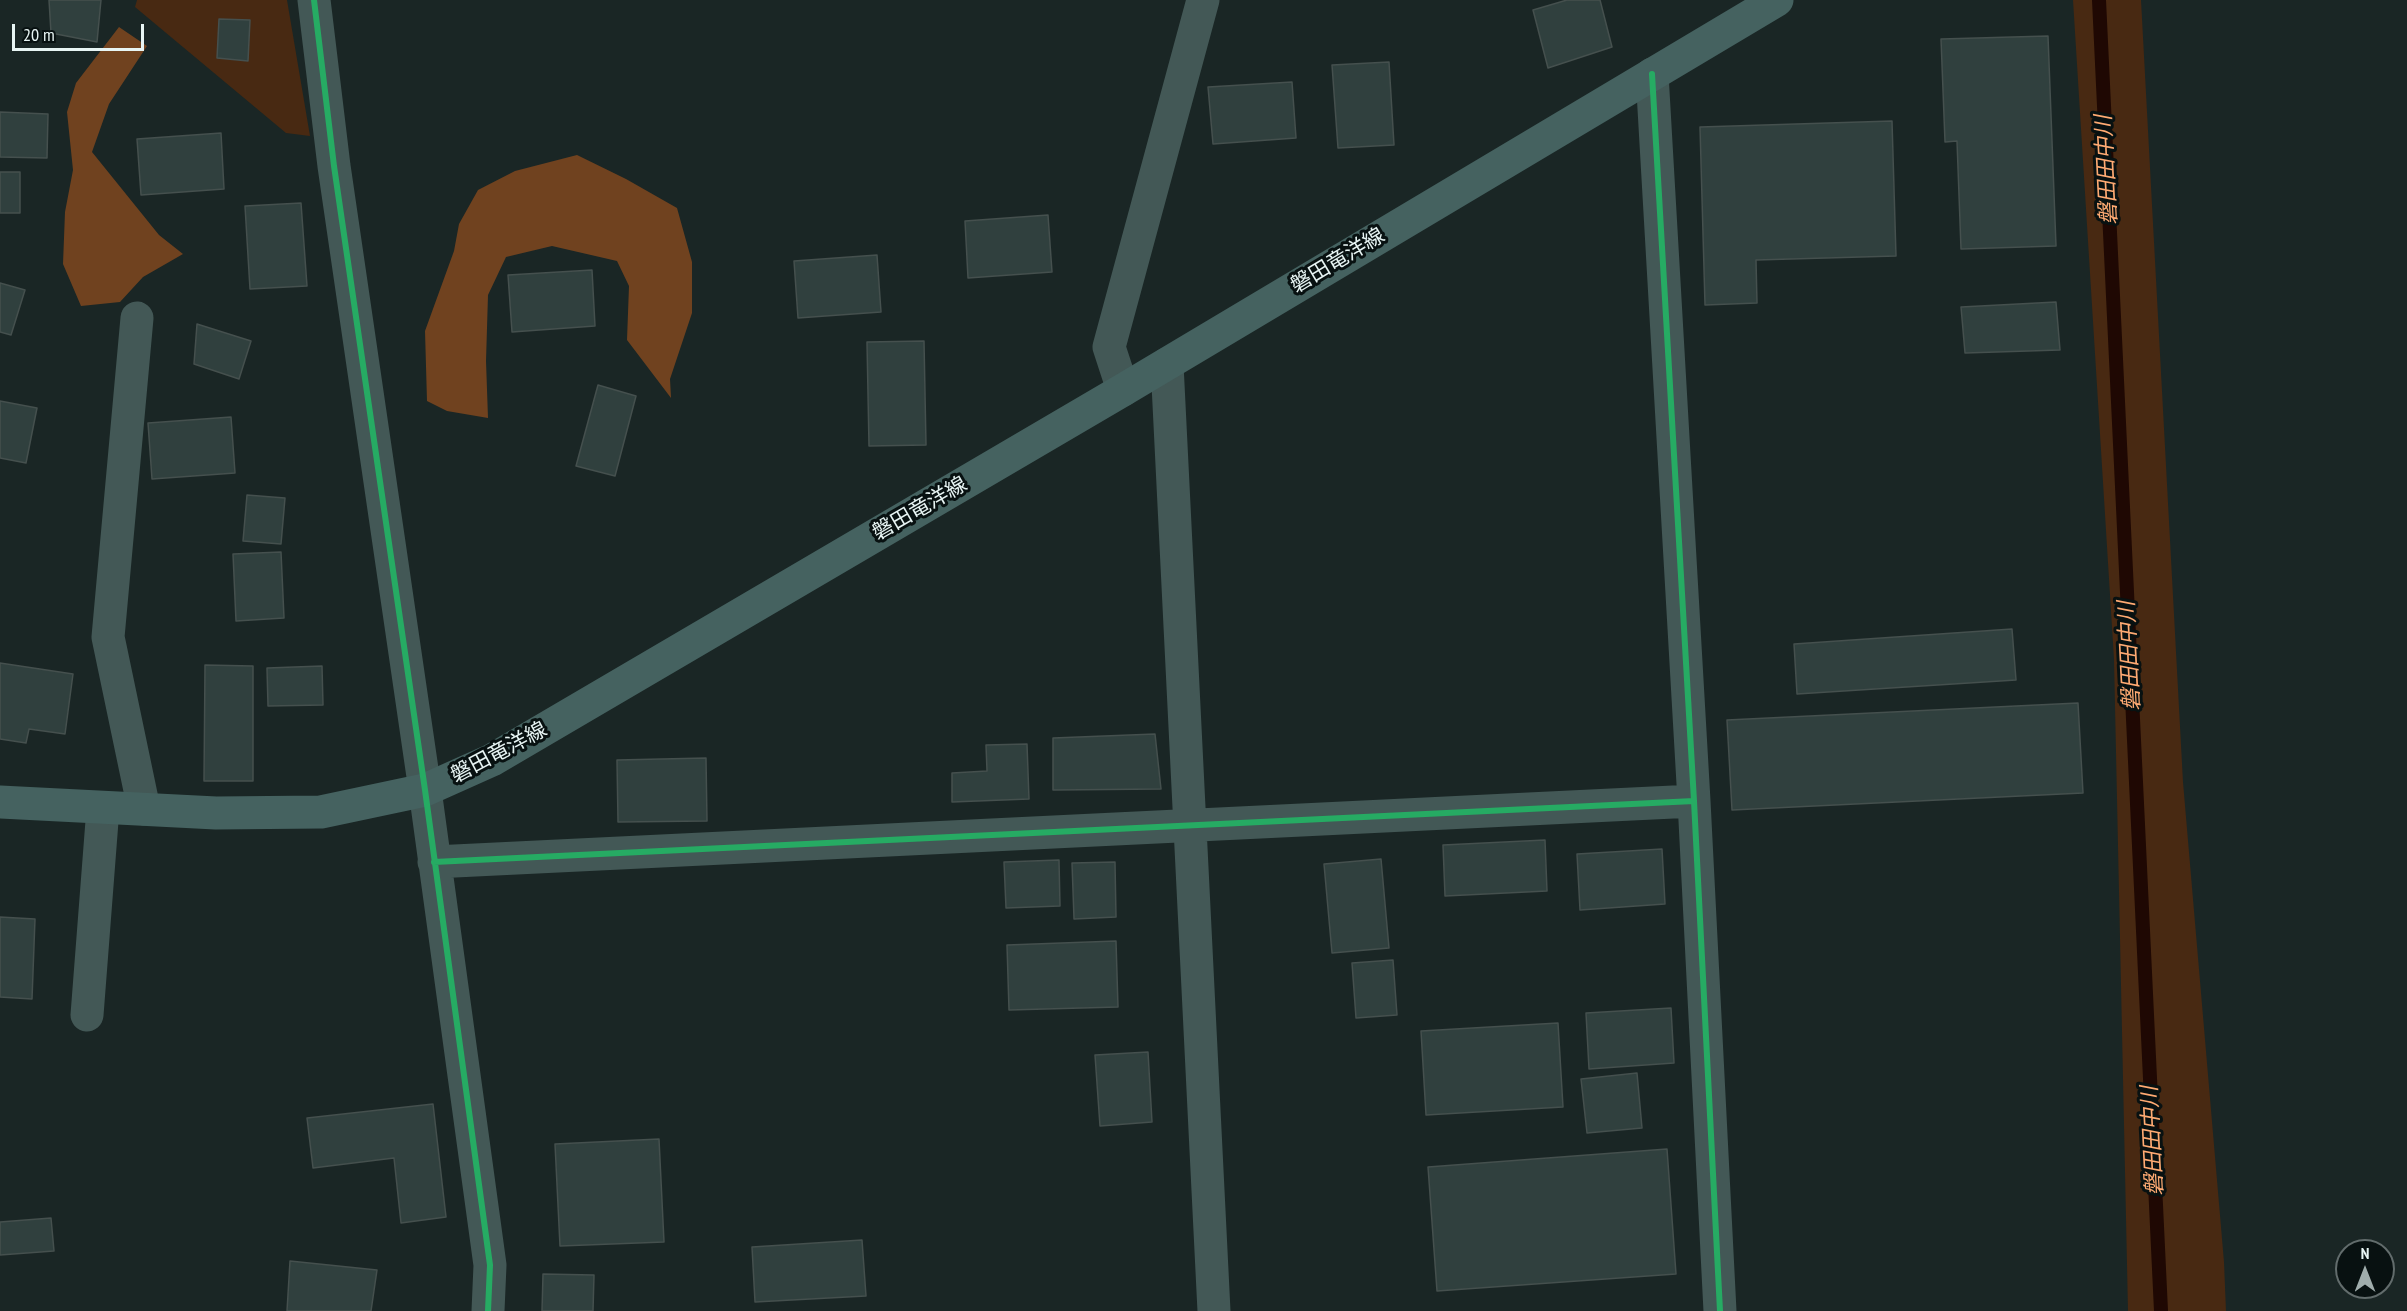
<!DOCTYPE html>
<html>
<head>
<meta charset="utf-8">
<style>
	body { margin:0 }
	#map { position:relative; width:2407px; height:1311px; overflow:hidden; background:#1a2625; font-family:"PT Sans Narrow",sans-serif }
	canvas { display:block }
	.north { position:absolute; left:2335px; top:1239px; width:60px; height:60px; box-sizing:border-box; background:#081111; border:2px solid #626c6c; border-radius:50%; rotate:0deg; font-size:16px; font-weight:700; line-height:24px; text-align:center; color:#e8f5f4 }
	.north::after { content:''; display:block; margin:auto; width:21px; height:27px; background:#a0adac; clip-path:polygon(50% 0,100% 100%,50% 72%,0 100%) }
	.scale { position:absolute; left:12px; top:24px; width:132px; height:27px; box-sizing:border-box; border:3px solid #e8f5f4; border-top:0; padding-left:8px; font-size:18px; line-height:21px; white-space:nowrap; color:#e8f5f4; -webkit-text-stroke:4px #081111; paint-order:stroke }
</style>
</head>
<body>
<div id="map">
<canvas width="2407" height="1311"></canvas>
<div class="north">N</div>
<div class="scale">20 m</div>
</div>
<script>
const c = document.querySelector('canvas').getContext('2d');
c.lineJoin = 'round';
function fill(path, color) { c.fillStyle = color; c.fill(path, 'evenodd'); }
function stroke(path, color, width, dash) { c.strokeStyle = color; c.lineWidth = width; c.lineCap = dash ? 'butt' : 'round'; c.setLineDash(dash || []); c.stroke(path); }
function drawText(font, color, halo, rows, align = 'center') {
  c.font = font + ' "PT Sans Narrow","Noto Sans JP",sans-serif'; c.lineWidth = 6; c.setLineDash([]); c.textBaseline = 'middle'; c.strokeStyle = halo; c.fillStyle = color; for (const [text, x, y, turn = 0] of rows) {
    c.save(); c.translate(x, y); c.rotate((+turn || 0) * Math.PI / 180); c.textAlign = isNaN(turn) ? turn : align; if (halo) c.strokeText(text, 0, 0); c.fillText(text, 0, 0); c.restore();
  }
}
const green = new Path2D(`
	M137,0H287L310,136L286,133L135,7Z
	M2073,0H2141L2183,782L2224,1262L2226,1311H2128L2114,659Z`);
const forest = new Path2D(`
	M119,27L147,46L109,104L92,152L159,235L183,254L143,277L120,302L81,306L63,264L65,212L73,170L67,112L76,83Z
	M577,155L626,179L677,208L692,262V313L670,379L671,398L627,340L629,286L617,261L552,246L506,257L488,295L486,361L488,418L447,411L427,401L425,331L454,251L459,224L478,190L515,171Z`);
const stream = new Path2D(`
	M2099,0L2161,1311`);
const building = new Path2D(`
	M49,0H101L97,42L51,33Z
	M1567,0H1600L1612,47L1548,68L1533,10Z
	M219,19L250,20L248,61L217,58Z
	M2048,36L2056,246L1961,249L1957,141L1945,142L1941,39Z
	M1389,62L1394,145L1338,148L1332,65Z
	M1292,82L1296,138L1213,144L1208,87Z
	M0,112L48,114L47,158L0,157Z
	M1892,121L1896,256L1756,260L1757,303L1705,305L1700,127Z
	M221,133L224,189L141,195L137,139Z
	M0,172H20V213H0Z
	M301,203L307,286L250,289L245,206Z
	M1048,215L1052,272L968,278L965,221Z
	M877,255L881,312L798,318L794,261Z
	M592,270L595,326L512,332L508,275Z
	M0,283L25,290L11,335L0,332Z
	M2056,302L2060,350L1965,353L1961,307Z
	M197,324L251,341L239,379L194,364Z
	M924,341L926,445L869,446L867,342Z
	M598,385L636,396L615,476L576,466Z
	M0,401L37,408L26,463L0,458Z
	M231,417L235,473L152,479L148,423Z
	M247,495L285,498L281,544L243,541Z
	M281,552L284,618L236,621L233,554Z
	M2012,629L2016,680L1797,694L1794,644Z
	M0,663L73,674L65,734L29,729L26,743L0,739Z
	M205,665L253,666V781H204Z
	M322,666L323,705L268,706L267,668Z
	M2078,703L2083,793L1732,810L1727,720Z
	M1155,734L1161,789L1053,790V738Z
	M1027,744L1029,799L952,802V773L987,771L986,745Z
	M706,758L707,821L618,822L617,760Z
	M1545,840L1547,891L1445,896L1443,845Z
	M1662,849L1665,904L1580,910L1577,854Z
	M1381,859L1389,948L1332,953L1324,864Z
	M1059,860L1060,906L1006,908L1004,862Z
	M1115,862L1116,917L1074,919L1072,863Z
	M0,917L35,919L32,999L0,997Z
	M1116,941L1118,1007L1009,1010L1007,945Z
	M1393,960L1397,1015L1356,1018L1352,963Z
	M1671,1008L1674,1063L1589,1069L1586,1013Z
	M1558,1023L1563,1107L1426,1115L1421,1031Z
	M1148,1052L1152,1122L1100,1126L1095,1055Z
	M1637,1073L1642,1128L1587,1133L1581,1079Z
	M433,1104L446,1217L401,1223L394,1158L313,1168L307,1118Z
	M659,1139L664,1242L560,1246L555,1144Z
	M1667,1149L1676,1274L1437,1291L1428,1167Z
	M51,1218L54,1251L0,1255V1222Z
	M862,1240L866,1296L755,1302L752,1247Z
	M290,1261L377,1270L371,1311H287Z
	M543,1274L594,1275L593,1311H542Z`);
const street = new Path2D(`
	M314,0L334,166L425,790L490,1265L488,1311
	M1652,74L1694,801L1720,1311
	M137,318L108,637L144,809
	M1167,364L1214,1311
	M1123,390L1109,347L1203,0
	M434,862L1694,801
	M87,1015L103,808`);
const secondary = new Path2D(`
	M0,802L216,813L321,812L425,790L492,760L1123,390L1777,0`);
const cycleway = new Path2D(`
	M314,0L334,166L425,790L490,1265L488,1311
	M1652,74L1694,801L1720,1311
	M434,862L1694,801`);
const streetNames = [
	["磐田竜洋線",1338,261,-31],
	["磐田竜洋線",920,509,-30],
	["磐田竜洋線",499,753,-28]
];
const waterNames = [
	["磐田田中川",2107,170,-93],
	["磐田田中川",2130,656,-93],
	["磐田田中川",2153,1141,-93]
];
fill(green, '#482912');
fill(forest, '#70421f');
stroke(stream, '#1f0803', 14);
fill(building, '#30403e');
stroke(building, '#45504e', 1.5);
stroke(street, '#435856', 33);
stroke(secondary, '#456260', 33);
stroke(cycleway, '#26ab63', 6);
drawText('21px', '#e8f5f4', '#081111', streetNames);
drawText('italic 22px', '#ffab73', '#081111', waterNames);
</script>
</body>
</html>
